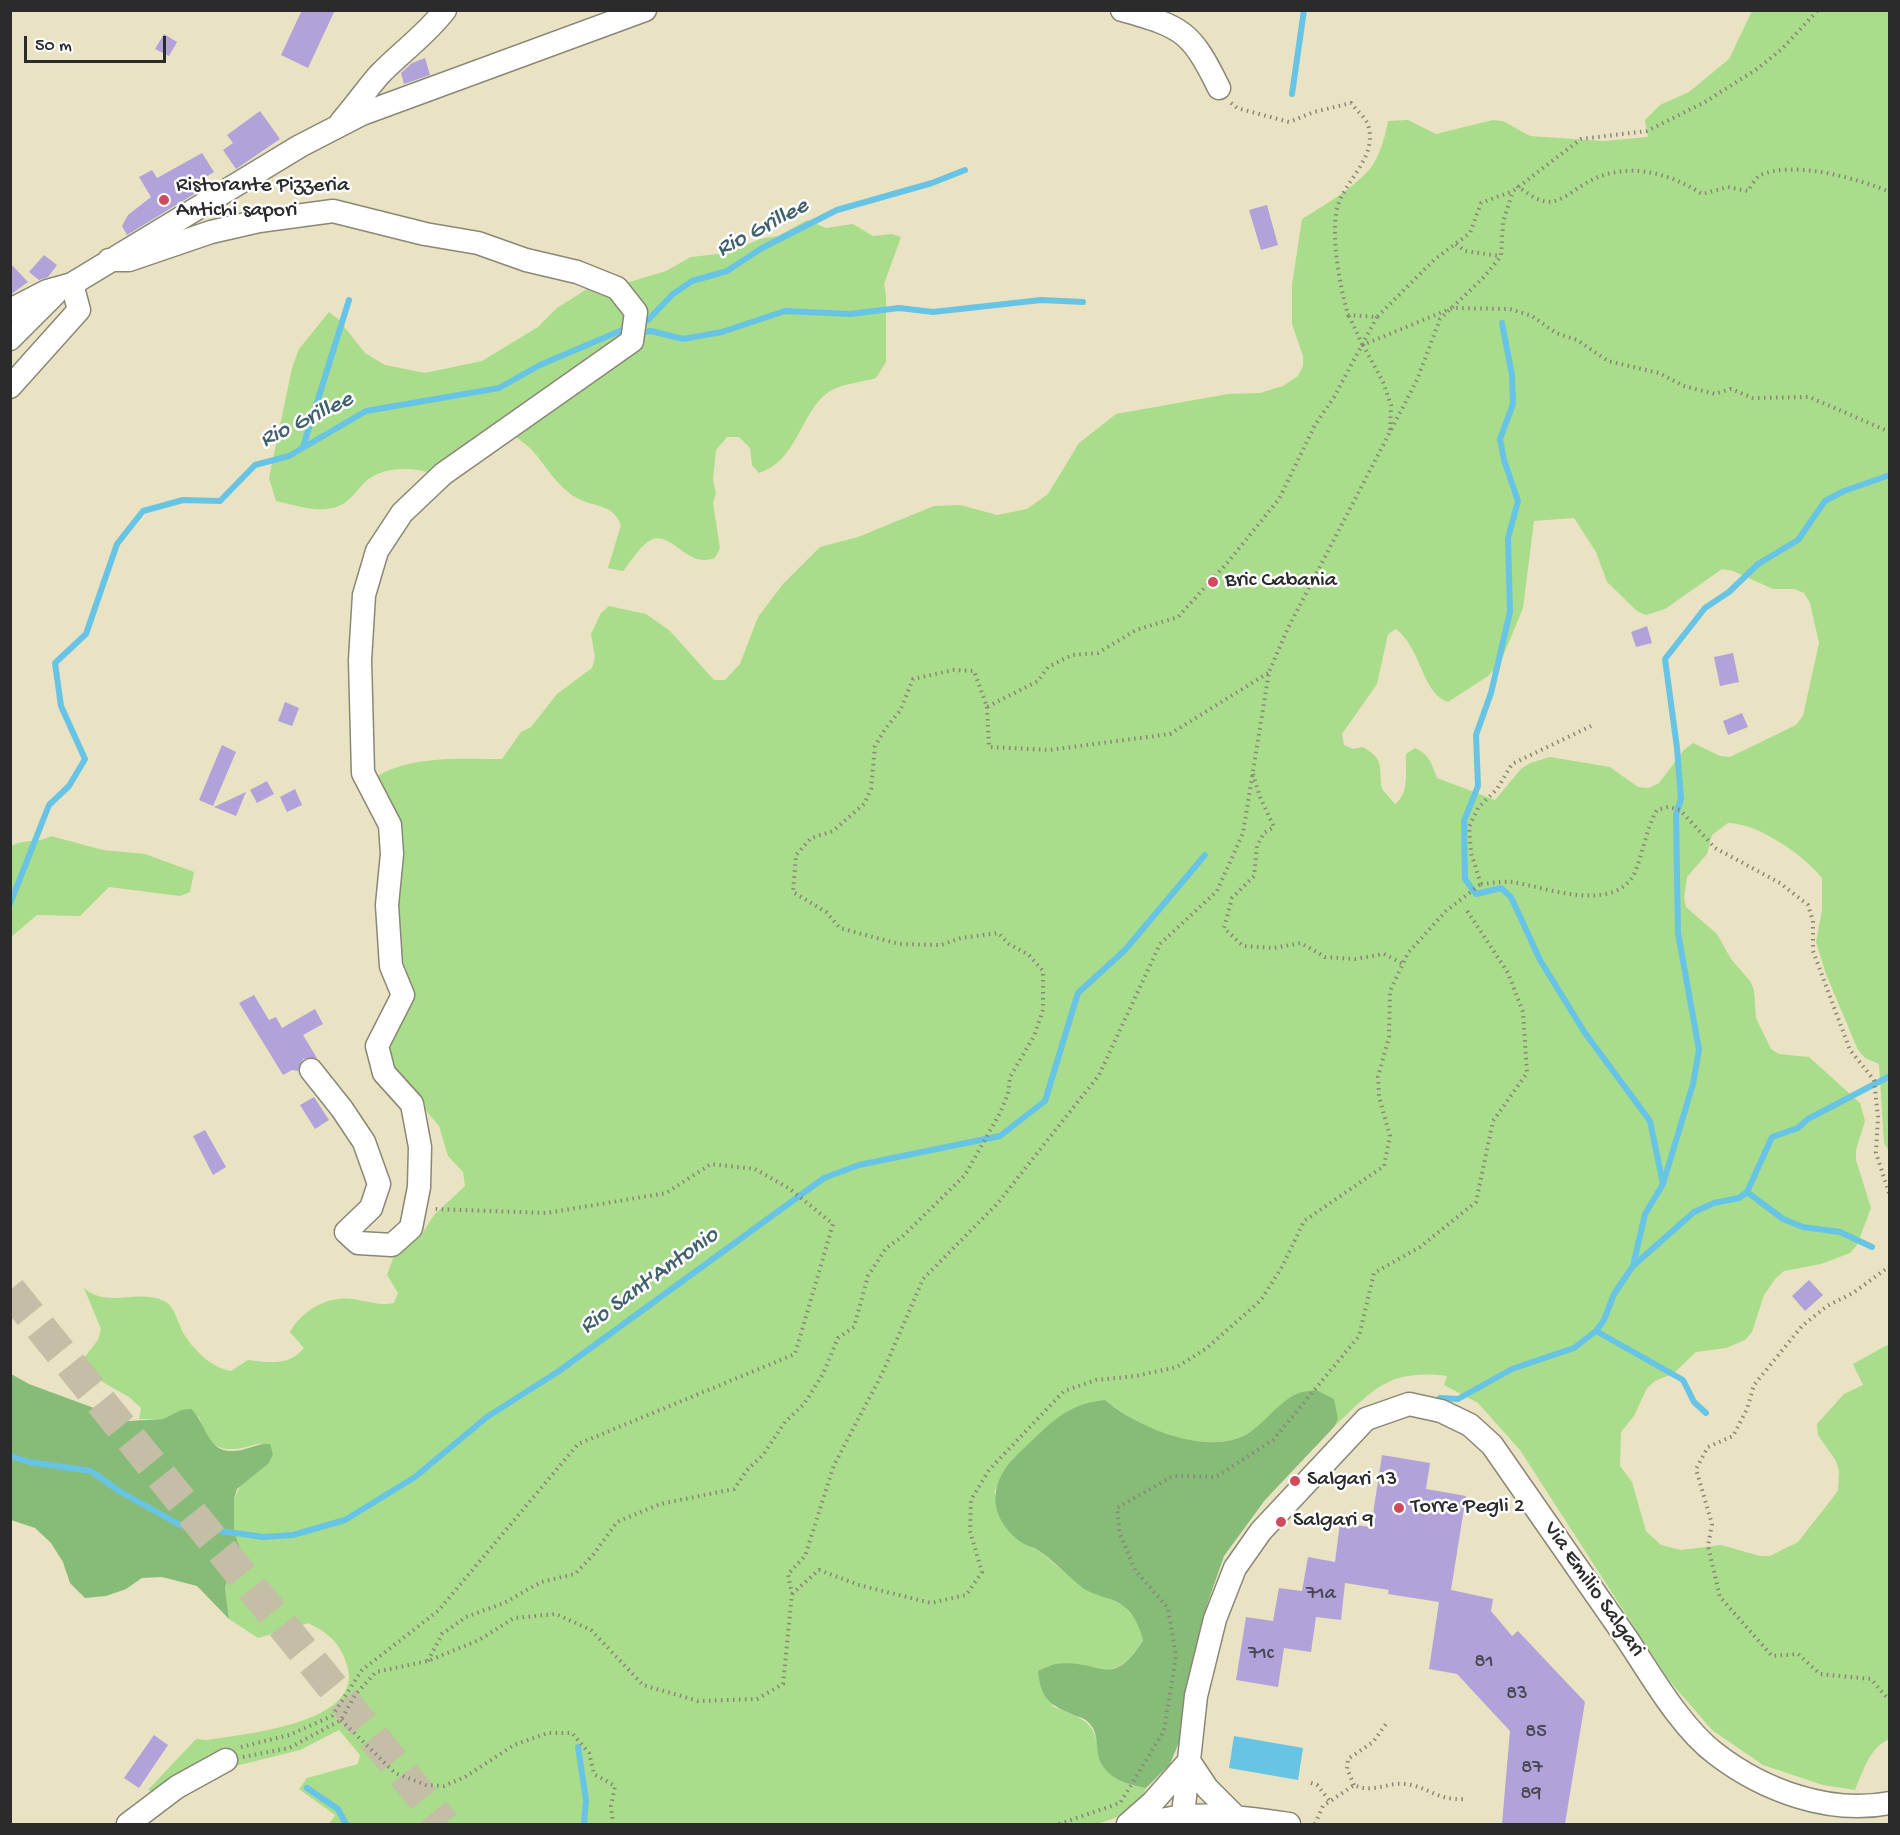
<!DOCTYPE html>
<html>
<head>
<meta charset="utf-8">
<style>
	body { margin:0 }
	#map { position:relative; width:1900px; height:1835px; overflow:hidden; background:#e9e3c3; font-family:"Gochi Hand",sans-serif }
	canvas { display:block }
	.frame { position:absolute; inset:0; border:12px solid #2b2b2b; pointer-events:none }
	.scale { position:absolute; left:24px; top:36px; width:142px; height:27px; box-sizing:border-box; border:3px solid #2b2b2b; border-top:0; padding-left:8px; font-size:18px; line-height:21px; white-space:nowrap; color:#2b2b2b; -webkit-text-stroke:4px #fff; paint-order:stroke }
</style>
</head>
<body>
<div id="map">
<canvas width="1900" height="1835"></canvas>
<div class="frame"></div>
<div class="scale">50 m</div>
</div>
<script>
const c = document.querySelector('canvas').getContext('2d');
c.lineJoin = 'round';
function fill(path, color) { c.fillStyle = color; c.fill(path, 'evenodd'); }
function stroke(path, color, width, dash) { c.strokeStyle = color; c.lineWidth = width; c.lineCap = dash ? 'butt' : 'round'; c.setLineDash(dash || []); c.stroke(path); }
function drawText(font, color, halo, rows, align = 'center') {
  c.font = font + ' "Gochi Hand",sans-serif'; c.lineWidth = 5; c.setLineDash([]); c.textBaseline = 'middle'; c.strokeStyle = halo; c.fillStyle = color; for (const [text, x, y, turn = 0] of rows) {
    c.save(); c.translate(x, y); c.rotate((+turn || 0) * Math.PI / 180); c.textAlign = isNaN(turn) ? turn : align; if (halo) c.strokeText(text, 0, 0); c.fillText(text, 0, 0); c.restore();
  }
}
const green = new Path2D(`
	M1752,11H1889V1151L1884,1143L1879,1064L1865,1058L1858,1050L1826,974L1816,942L1822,910V878C1804,855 1757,823 1728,823L1712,835L1707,854L1687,877L1684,898L1686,907L1717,934L1731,959L1750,981L1754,990L1756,1018L1771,1049L1779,1054L1809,1057L1860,1103L1865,1121L1856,1150V1160L1871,1208L1857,1245L1850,1253L1821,1264L1784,1271L1776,1278L1764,1295L1752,1332L1745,1340L1726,1348L1696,1352L1674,1373L1655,1381L1647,1388L1634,1416L1621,1432L1620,1466L1632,1482L1646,1531L1661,1545L1681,1550L1721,1545L1760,1556H1770L1798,1542L1838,1491L1839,1471L1836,1461L1818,1435L1817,1424L1844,1394L1863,1385L1853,1364L1889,1344V1739C1869,1749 1864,1769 1855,1790L1823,1785L1763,1765L1712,1730L1667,1678L1520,1450L1478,1403L1444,1385L1447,1376C1388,1369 1374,1389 1334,1427L1338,1419L1295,1394C1280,1407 1265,1423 1248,1433C1208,1458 1137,1427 1105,1400L1013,1458L994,1492L1021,1542L1039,1551L1086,1590L1105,1596L1124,1606L1137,1621L1143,1639C1124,1671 1112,1674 1076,1666L1052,1706C1087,1721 1096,1720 1100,1761L1129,1785L1146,1788C1138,1811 1118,1818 1096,1824H329L335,1815L299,1789L307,1778L358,1764L360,1755L339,1730L300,1750L231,1767L176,1798L148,1790L196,1739L207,1740C242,1734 366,1724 347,1665C340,1643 329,1633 308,1623L258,1638L229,1619L225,1588L241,1551L234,1531V1499L261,1443C227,1453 211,1455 199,1417L181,1410L163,1419H139L141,1408L129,1397L87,1373L84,1358L98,1340L101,1329L84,1288C108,1309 138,1288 164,1301C176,1307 178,1325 185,1336C196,1352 212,1368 231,1371L248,1360C270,1363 289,1366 304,1348L290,1332C301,1311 328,1295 353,1299C368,1301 379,1306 394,1303L398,1293L387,1275L396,1250L422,1234L434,1215L465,1186L463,1172L448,1156L439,1126L404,1084L388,1056L393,905L404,843L399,819L380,787L378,776C411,755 464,759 502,759L521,732L531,727L557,694L592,668L595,657L591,634L601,613L609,606L646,614L670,631L714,680H725L740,664L758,617L783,584L820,547L858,537L934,506L960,505L997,515L1027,509L1048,494L1079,443L1116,414L1228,394L1260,393L1283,386L1298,376L1303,366V356L1292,324V285L1302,219C1325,205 1352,189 1370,169C1379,158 1386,134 1388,121L1408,120L1436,134L1493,120L1503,121L1530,136L1604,141L1648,137L1645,120L1660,105L1689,92L1729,59ZM1574,518L1596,552L1607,582L1637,611L1646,615L1665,609L1722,569L1733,571L1773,589H1794L1804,593L1810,603L1819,643L1803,716L1796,725L1730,757L1720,756L1693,743L1684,750L1659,783L1649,788L1638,787L1610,767L1550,757L1530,763L1521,769L1495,800L1437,778C1432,764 1429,754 1415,748L1406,754C1405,772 1410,793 1395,804L1382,789C1378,768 1386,760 1363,747L1353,749L1344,745L1342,734L1377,684L1388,634L1396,629C1422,649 1422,694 1448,702L1488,676L1501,661L1523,608L1534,521Z
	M807,220L826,228L853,224L873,236L892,234L901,237L884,284L886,295V362L876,378C862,382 839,384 827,393C800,414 797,461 759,473L752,465L750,448L739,437H727L716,450L713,480L716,493L713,503L720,548L715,558C683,570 669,521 644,545C636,552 630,563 623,571L608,568L621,525C612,504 599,508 581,500C559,490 547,467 532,450C526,444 517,438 510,433L639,341L626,283L666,271L691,257L728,253L760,239L778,236Z
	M595,284L629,312L620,334L607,347L432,473C411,467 382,466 365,482C357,490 351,500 341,505C321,515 296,505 276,501L269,478L292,368L299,349L329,312L338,319L365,353L385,365L425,373L482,361L538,327L557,308Z
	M51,836L103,850L145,854L194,872L190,892L180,896L109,887L80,916L37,915L11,937V846C28,838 36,844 51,836Z`);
const forest = new Path2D(`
	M11,1374L29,1384L129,1421L163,1419L181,1410L191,1409C206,1422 207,1453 233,1451C246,1451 256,1443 270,1444L273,1454L269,1463L237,1489L234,1499V1531L241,1551L240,1562L228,1578L225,1588L229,1619L197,1586L162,1577L142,1578L126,1589L106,1596L85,1598L70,1583L63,1562L51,1543L35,1528L11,1520Z
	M1316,1390L1334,1399L1338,1419L1334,1427L1265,1500L1224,1556L1207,1605L1189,1680L1182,1735L1170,1764L1146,1788C1129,1785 1108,1779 1100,1761C1095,1748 1100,1733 1088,1722C1086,1719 1079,1717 1076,1716C1050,1705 1041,1700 1038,1671C1043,1669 1050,1665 1056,1664C1100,1658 1111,1692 1143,1640C1139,1626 1134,1613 1122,1605C1111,1597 1095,1596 1084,1589C1070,1578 1057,1564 1042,1553C1035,1547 1025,1546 1018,1540C985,1513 990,1478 1021,1451C1049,1425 1065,1404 1105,1400C1137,1427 1207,1457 1247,1434C1264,1424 1276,1405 1294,1395C1300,1392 1309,1391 1316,1390Z`);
const water = new Path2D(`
	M1234,1736L1303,1748L1298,1780L1229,1768Z`);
const stream = new Path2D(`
	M1292,94L1304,10
	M640,323L648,320L673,294L692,281L727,271L762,248L837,210L932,183L965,170
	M1502,323L1512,375L1513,404L1500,439L1504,460L1518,501L1508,538L1510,612L1491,693L1476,735L1478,786L1464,821L1465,879L1476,894L1501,888L1511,897L1540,960L1585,1033L1650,1121L1663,1184
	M637,333L651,331L683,339L722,332L785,311L850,314L899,308L933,312L1041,300L1083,302
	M303,447L349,300
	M10,904L49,805L69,786L85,759L61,706L55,663L86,634L117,544L143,511L183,500L220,501L255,465L289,456L366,411L499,388L540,365L627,328
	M1747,1192L1783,1219L1803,1227L1840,1232L1872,1247
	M1633,1266L1645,1214L1663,1184L1693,1084L1699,1050L1678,933L1676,815L1681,799L1677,748L1665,659L1705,608L1729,592L1758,564L1798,540L1825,501L1844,491L1890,475
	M1596,1331L1683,1380L1694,1402L1706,1413
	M1440,1398L1458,1399L1512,1369L1574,1348L1596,1331L1604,1320L1614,1294L1633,1266L1694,1212L1714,1203L1739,1198L1747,1192L1772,1137L1798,1128L1808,1119L1890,1076
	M10,1456L29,1462L91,1471L119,1491L180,1525L263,1537L293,1535L345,1520L415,1477L487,1417L559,1371L824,1178L859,1165L1000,1136L1045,1101L1078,993L1125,950L1205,855
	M578,1747L586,1800L584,1824
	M307,1788L338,1809L346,1824`);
const building = new Path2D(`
	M302,10H335L308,68L281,55Z
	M164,34L177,42L169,56L155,49Z
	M425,58L430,75L404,84L401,73L412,63Z
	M260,111L280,139L236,169L223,150L233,143L227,135Z
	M202,153L214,172L199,181L204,188L127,235L122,226L128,215L151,197L139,177L152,170L157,178Z
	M1267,205L1278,245L1261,250L1249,210Z
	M44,255L57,265L48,277L39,280L29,272Z
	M10,263L28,282L10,295Z
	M1647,626L1652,643L1636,647L1631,632Z
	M1733,653L1739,682L1720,686L1714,657Z
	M285,702L299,708L292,726L278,721Z
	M1742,713L1748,727L1728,735L1723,721Z
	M222,745L236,752L213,806L199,800Z
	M267,781L274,794L257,803L250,790Z
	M295,789L302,805L287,812L280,797Z
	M246,792L236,816L214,807Z
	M254,995L269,1020L276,1017L282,1028L315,1009L323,1024L303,1035L317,1058L303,1059L298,1071L292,1070L283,1075L239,1003Z
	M314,1097L329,1120L315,1129L300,1105Z
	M205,1130L226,1167L213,1175L193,1136Z
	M1809,1280L1823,1295L1805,1311L1792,1296Z
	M1382,1455L1430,1463L1426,1489L1466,1496L1451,1590L1493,1599L1491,1611L1512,1636L1518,1631L1585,1702L1565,1824H1502L1510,1731L1457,1674L1429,1669L1439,1602L1388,1594L1389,1590L1345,1583L1341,1620L1316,1617L1311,1652L1284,1648L1278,1687L1236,1680L1246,1617L1273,1621L1279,1588L1302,1591L1308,1557L1335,1562L1340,1523L1371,1527Z
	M154,1735L168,1745L139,1788L124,1778Z`);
const highwayTunnel = new Path2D(`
	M10,1290L444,1824`);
const path = new Path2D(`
	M1231,103L1237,108L1289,122L1314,112L1351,103C1356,110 1366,118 1368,125C1379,160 1340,182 1336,214C1332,244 1340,286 1348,315L1377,317L1435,259L1470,233L1481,203L1513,191L1581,139L1647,131L1705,102L1757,69L1782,49L1818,10
	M1517,186C1528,193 1541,205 1555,201C1566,198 1578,187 1588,182C1625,161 1668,172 1702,194L1728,187L1748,191C1751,186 1755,179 1759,176C1791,159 1859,179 1890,192
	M1456,244L1465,251L1500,256
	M1349,316L1362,344
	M1390,430L1391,405L1383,382L1363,345L1452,308L1510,309L1532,316L1556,333L1577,340L1608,361L1659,373L1684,386L1715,394L1731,389L1753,398L1809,397L1890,432
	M987,707L989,747L1049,750L1170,734L1268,673
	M1253,774L1260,797L1274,827L1264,833L1257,846L1254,876L1232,898L1224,928L1243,946L1274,948L1301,943L1325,957L1355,959L1384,954L1403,964
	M1481,884C1492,883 1503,881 1513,882C1547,888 1606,911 1631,879C1641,866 1645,829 1657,810L1668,807L1680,810L1715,848L1780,883L1808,905L1813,921V951L1850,1050L1874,1080L1878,1117L1876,1153L1890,1196
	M1481,884L1471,853L1469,827L1478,808L1497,789L1512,764L1591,726
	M1890,1266L1853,1293L1827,1306L1802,1326L1754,1385L1747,1409L1733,1436L1708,1447L1696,1469L1712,1524L1708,1546L1720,1597L1772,1656L1798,1654L1820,1674L1871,1679L1890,1701
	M792,1594L819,1570L859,1585L931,1603L966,1595L982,1572L970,1531L971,1500L989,1470L1064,1391L1096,1380L1136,1376L1177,1367L1207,1348L1261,1300L1283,1265L1304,1221L1384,1166L1390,1136L1379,1097L1378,1077L1389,1037L1390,991L1408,953L1446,911L1481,884
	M428,1661L442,1634L466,1617L504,1603L541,1582L575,1574L593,1555L617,1522L660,1504L734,1489L747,1470L763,1455L785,1422L804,1404L823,1374L838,1338L854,1327L868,1276L886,1248L902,1237L965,1175L1000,1113L1008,1094L1010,1077L1034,1036L1043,1010V971L1029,955L1009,944L998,933L961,938L941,945L899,944L840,928L826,912L793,892L796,855L811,838L833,831L864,804L871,789L875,746L885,729L900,711L913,679L953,670L974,671L987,707L1038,681L1048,667L1072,655L1098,653L1136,630L1178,617L1228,562L1279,499L1315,425L1334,397L1377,317
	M341,1720L395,1773L426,1785L444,1786L465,1777L514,1745L548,1733H572L589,1753L594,1774L615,1786L611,1806L613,1824
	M241,1747L289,1735L332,1716L362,1670L438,1611L578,1444L795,1354L833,1224L790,1189L755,1169L711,1164L666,1193L547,1213L434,1209
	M243,1757L289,1748L341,1720L355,1695L376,1672L428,1661L479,1640L514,1618L556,1614L591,1630L643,1685L698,1701L757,1699L783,1684L792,1594L788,1574L805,1556L834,1465L882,1374L923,1279L997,1204L1099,1075L1160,944L1217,891L1243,833L1269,672L1288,628L1417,380L1440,319L1484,277L1501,256L1503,222L1513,191
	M1311,1783L1317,1785L1329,1800
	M1354,1785L1347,1769L1348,1759L1373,1742L1386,1724
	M1059,1824L1120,1803L1164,1731L1176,1656L1168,1608L1135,1570L1120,1534L1117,1508L1173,1476L1216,1477L1273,1440L1359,1336L1374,1273L1420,1247L1476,1202L1493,1121L1527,1073L1523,1012L1508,973L1466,909
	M1315,1824L1323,1806L1354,1785C1372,1794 1387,1782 1405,1784C1428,1786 1436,1801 1465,1799`);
const minor = new Path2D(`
	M1122,10C1183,27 1191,31 1219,88
	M341,122C354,107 366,90 379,75C401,52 426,35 445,10
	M109,260H129L211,232L259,221L333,211L425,234L478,243L526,260L577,272L617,288L636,312L632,341L443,474L402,513L377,551L364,595L360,660L363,773L390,825L392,854L387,905L391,966L403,995L377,1046L384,1073L412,1104L420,1147L419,1187L411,1228L392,1245L358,1243L346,1232L371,1208L379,1184L364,1142L342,1109L311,1070
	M10,310L47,291L72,284L300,146L362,114L645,10
	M10,339L55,294
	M10,387L79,310L72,284
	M1189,1761L1207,1788L1235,1816
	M128,1824L177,1787L226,1760
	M1128,1824L1152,1803L1189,1761
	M1146,1824C1192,1809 1242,1817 1289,1824
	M1182,1824L1196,1696L1215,1619L1235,1568L1261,1531L1366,1419L1409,1404L1441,1411L1470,1425L1492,1445C1537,1510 1582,1574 1627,1639C1651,1675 1681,1728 1716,1754C1763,1790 1829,1815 1890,1803`);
const markers = [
	[164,200,6,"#d1495b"],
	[1213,582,6,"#d1495b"],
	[1295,1481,6,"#d1495b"],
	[1399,1508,6,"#d1495b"],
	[1281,1522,6,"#d1495b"]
];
const numberNames = [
	["71a",1321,1595],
	["71c",1261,1655],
	["81",1484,1663],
	["83",1517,1695],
	["85",1536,1733],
	["87",1532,1769],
	["89",1531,1795]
];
const poiNames = [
	["Ristorante Pizzeria",176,187],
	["Antichi sapori",176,212],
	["Bric Cabania",1225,582],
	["Salgari 13",1307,1481],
	["Torre Pegli 2",1411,1508],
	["Salgari 9",1293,1522]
];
const streetNames = [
	["Via Emilio Salgari",1593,1590,55]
];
const waterNames = [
	["Rio Grillee",763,229,-28],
	["Rio Grillee",307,421,-26],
	["Rio Sant'Antonio",650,1282,-36]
];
fill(green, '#a9dc8b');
fill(forest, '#86bc77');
fill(water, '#67c4e5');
stroke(stream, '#67c4e5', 6);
fill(building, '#b1a2d9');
stroke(highwayTunnel, '#c3bea5', 32, [32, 16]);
stroke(minor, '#8a8777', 25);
stroke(path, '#8a8777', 4, [1.5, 4.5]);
stroke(minor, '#fff', 22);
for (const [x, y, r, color] of markers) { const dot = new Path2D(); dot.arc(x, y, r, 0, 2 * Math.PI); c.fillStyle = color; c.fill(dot); stroke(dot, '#fff', 2); }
drawText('20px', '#4c4956', null, numberNames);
drawText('22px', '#2b2b2b', '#fff', poiNames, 'left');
drawText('22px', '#2b2b2b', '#fff', streetNames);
drawText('italic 24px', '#40616c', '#fff', waterNames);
</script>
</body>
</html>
